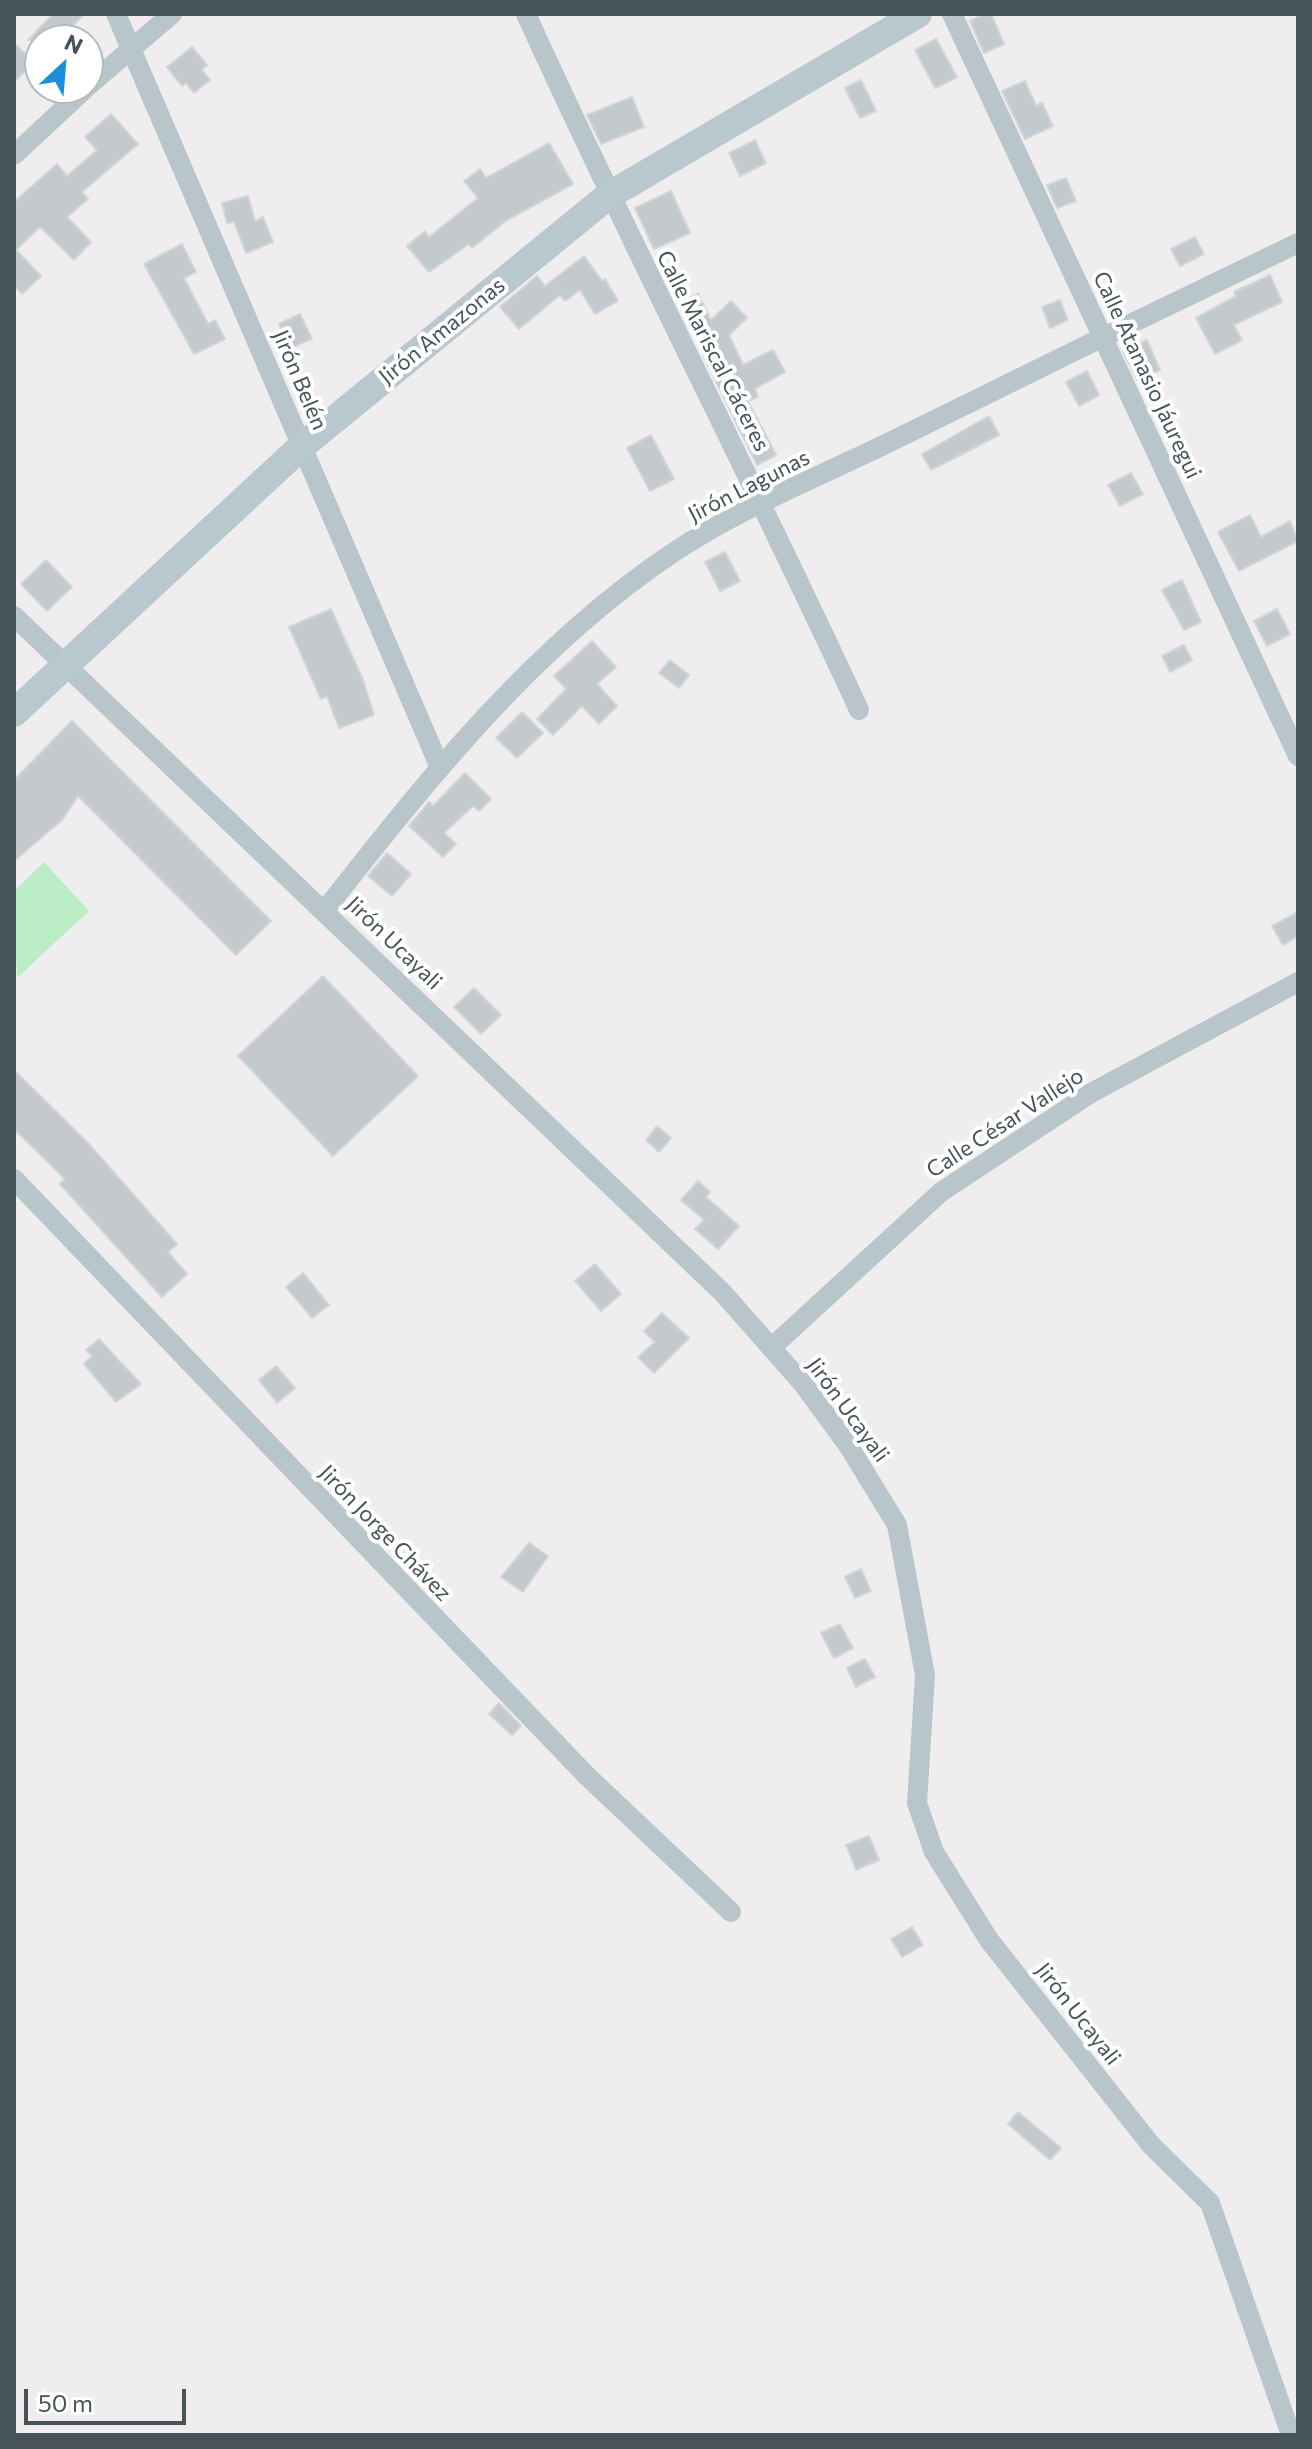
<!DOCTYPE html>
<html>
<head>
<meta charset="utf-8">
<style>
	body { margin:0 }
	#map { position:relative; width:1312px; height:2449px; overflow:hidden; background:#f0edee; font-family:Commissioner,sans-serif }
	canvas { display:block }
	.frame { position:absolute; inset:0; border:16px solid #46545a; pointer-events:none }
	.north { position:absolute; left:24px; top:24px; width:80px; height:80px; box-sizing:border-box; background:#fff; border:2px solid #b5bbbd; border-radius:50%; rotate:26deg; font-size:22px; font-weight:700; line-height:32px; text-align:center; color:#46545a }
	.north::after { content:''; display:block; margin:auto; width:28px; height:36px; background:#1a90dd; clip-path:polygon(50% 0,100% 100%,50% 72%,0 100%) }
	.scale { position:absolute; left:24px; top:2389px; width:162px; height:36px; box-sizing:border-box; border:4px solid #46545a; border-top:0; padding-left:10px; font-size:24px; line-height:28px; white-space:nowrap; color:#46545a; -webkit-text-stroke:6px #fff; paint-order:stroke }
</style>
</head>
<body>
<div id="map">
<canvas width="1312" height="2449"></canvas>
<div class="frame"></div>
<div class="north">N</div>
<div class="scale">50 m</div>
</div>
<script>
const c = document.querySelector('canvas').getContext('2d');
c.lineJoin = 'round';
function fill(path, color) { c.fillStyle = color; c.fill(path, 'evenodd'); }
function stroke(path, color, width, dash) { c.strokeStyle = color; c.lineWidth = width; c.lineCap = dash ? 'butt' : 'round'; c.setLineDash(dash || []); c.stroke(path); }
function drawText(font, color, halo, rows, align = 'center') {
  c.font = font + ' Commissioner,sans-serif'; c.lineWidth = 8; c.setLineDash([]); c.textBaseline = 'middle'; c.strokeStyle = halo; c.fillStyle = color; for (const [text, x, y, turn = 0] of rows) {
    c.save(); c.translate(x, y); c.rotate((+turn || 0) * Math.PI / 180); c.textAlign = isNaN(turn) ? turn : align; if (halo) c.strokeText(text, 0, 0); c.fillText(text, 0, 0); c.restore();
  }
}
const green = new Path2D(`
	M44,862L89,911L17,978L14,891Z`);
const building = new Path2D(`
	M53,14H84L60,40H28Z
	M985,14H991L1004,44L984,53L970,21Z
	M936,39L957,77L935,88L915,50Z
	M14,43L34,62L14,82Z
	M192,47L207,65L202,70L210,80L194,93L186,83L182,86L167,67Z
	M861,80L876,111L860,118L845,88Z
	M1025,81L1036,106L1042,103L1053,126L1025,139L1002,91Z
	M632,97L644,127L601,144L587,115Z
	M111,114L138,144L82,192L88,199L67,217L91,242L74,260L40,227L16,250L41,276L22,294L14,285V202L57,164L67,176L97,150L85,137Z
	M755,140L766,163L740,176L729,153Z
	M549,143L573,184L507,220L472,248L469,244L429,272L407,246L425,231L429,237L478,198L464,181L480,169L486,178Z
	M1066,178L1076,201L1057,208L1047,185Z
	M671,191L690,233L654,249L635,208Z
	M248,196L255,221L263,217L273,242L246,253L234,222L227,223L222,203Z
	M1195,237L1204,254L1180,266L1171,249Z
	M182,244L196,272L184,278L208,324L215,320L225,339L194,354L144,264Z
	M584,256L602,281L605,279L618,301L595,314L580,290L565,301L560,295L519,329L500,307L537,276L545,286Z
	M1270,275L1282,302L1234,325L1242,340L1215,354L1196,318L1236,296L1234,292Z
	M698,294L711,320L731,301L747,318L729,335L743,365L773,350L785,372L755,389L758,397L748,401L776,455L757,465L704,357L708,355L682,301Z
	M1060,300L1068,320L1050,328L1042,307Z
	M300,314L312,339L290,348L279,324Z
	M1147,340L1160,370L1137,380L1123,351Z
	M1087,371L1099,395L1079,406L1066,382Z
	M989,416L999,435L931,470L922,454Z
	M651,435L674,479L650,491L627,448Z
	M1131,473L1143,494L1120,506L1108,485Z
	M1250,515L1261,537L1290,521L1298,541L1239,571L1218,532Z
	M725,552L740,581L720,591L705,562Z
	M46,560L72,587L47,611L21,584Z
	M1182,580L1201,622L1184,630L1162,590Z
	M331,609L363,680L374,715L339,728L327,696L321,699L289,627Z
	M1277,609L1290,634L1267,646L1254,621Z
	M592,641L616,667L597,684L617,706L599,724L582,706L553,735L537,719L566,689L554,676Z
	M1184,645L1192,660L1170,672L1162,656Z
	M670,660L689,675L679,688L659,673Z
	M522,712L543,733L517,758L496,738Z
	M72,721L271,921L236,955L78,796L62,820L14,861V780Z
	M465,773L491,799L479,811L473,806L444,833L456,844L443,857L409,826L429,802L433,806Z
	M387,853L411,874L392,896L368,876Z
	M1298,912V936L1283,945L1272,926Z
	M323,976L418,1076L333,1156L238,1056Z
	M474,988L501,1015L481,1034L454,1007Z
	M14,1070L88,1143L177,1244L168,1252L187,1274L162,1297L60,1184L65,1179L14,1129Z
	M657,1126L671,1138L659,1152L646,1140Z
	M698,1181L710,1192L706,1197L739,1226L718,1249L695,1229L704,1220L681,1200Z
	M595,1264L621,1294L601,1311L575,1281Z
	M303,1273L329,1305L312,1318L286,1287Z
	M662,1313L689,1338L654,1373L638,1357L655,1342L644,1331Z
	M99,1339L141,1384L116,1402L84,1364L92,1356L86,1350Z
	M276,1366L295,1388L277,1403L259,1380Z
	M529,1543L548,1556L523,1592L501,1577Z
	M861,1569L871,1591L855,1598L845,1577Z
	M840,1624L853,1648L834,1658L821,1633Z
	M865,1659L875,1677L856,1687L847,1668Z
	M499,1703L521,1726L512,1735L489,1714Z
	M869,1836L879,1860L856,1870L846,1845Z
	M912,1927L923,1945L902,1957L891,1939Z
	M1018,2112L1061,2148L1050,2160L1008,2124Z`);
const street = new Path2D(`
	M116,14L439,765
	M526,14C632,248 751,476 859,710
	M952,14L1298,756
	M88,86L172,14
	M14,155L86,88
	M14,616L723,1293L804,1385L848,1445L897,1525L925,1675L917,1803L934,1852L989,1940L1151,2145L1210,2203L1291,2435
	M325,910C428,779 533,646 674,552C740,508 818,477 890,442C1025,375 1162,308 1298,243
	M14,1179L587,1776L731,1912
	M771,1348L941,1192L1091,1093L1298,982`);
const secondary = new Path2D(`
	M14,713L302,446L608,196L918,14`);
const streetNames = [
	["Jirón Amazonas",442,331,-39],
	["Calle Mariscal Cáceres",713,351,63],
	["Calle Atanasio Jáuregui",1147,375,65],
	["Jirón Belén",300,380,67],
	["Jirón Lagunas",749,486,-27],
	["Jirón Ucayali",394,943,44],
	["Calle César Vallejo",1005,1123,-33],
	["Jirón Ucayali",848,1410,54],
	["Jirón Jorge Chávez",385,1533,46],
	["Jirón Ucayali",1078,2014,52]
];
fill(green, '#bbeec6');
fill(building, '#c4c9cd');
stroke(building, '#d1d5d9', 2);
stroke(street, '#b8c5ca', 20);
stroke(secondary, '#b9c7cf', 28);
drawText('22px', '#46545a', '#fff', streetNames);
</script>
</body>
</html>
